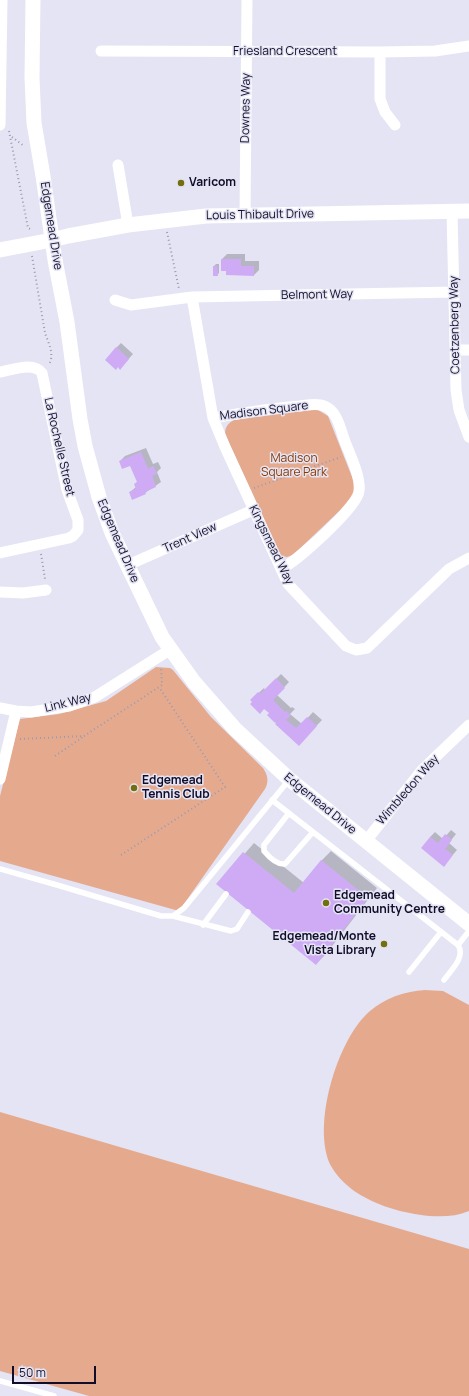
<!DOCTYPE html>
<html>
<head>
<meta charset="utf-8">
<style>
	body { margin:0 }
	#map { position:relative; width:469px; height:1396px; overflow:hidden; background:#e4e4f4; font-family:Manrope,sans-serif }
	canvas { display:block }
	.scale { position:absolute; left:12px; top:1366px; width:84px; height:18px; box-sizing:border-box; border:2px solid #110d29; border-top:0; padding-left:5px; font-size:12px; line-height:14px; white-space:nowrap; color:#110d29; -webkit-text-stroke:3px #e4e4f4; paint-order:stroke }
</style>
</head>
<body>
<div id="map">
<canvas width="469" height="1396"></canvas>
<div class="scale">50 m</div>
</div>
<script>
const c = document.querySelector('canvas').getContext('2d');
c.lineJoin = 'round';
function fill(path, color) { c.fillStyle = color; c.fill(path, 'evenodd'); }
function stroke(path, color, width, dash) { c.strokeStyle = color; c.lineWidth = width; c.lineCap = dash ? 'butt' : 'round'; c.setLineDash(dash || []); c.stroke(path); }
function drawText(font, color, halo, rows, align = 'center') {
  c.font = font + ' Manrope,sans-serif'; c.lineWidth = 3; c.setLineDash([]); c.textBaseline = 'middle'; c.strokeStyle = halo; c.fillStyle = color; for (const [text, x, y, turn = 0] of rows) {
    c.save(); c.translate(x, y); c.rotate((+turn || 0) * Math.PI / 180); c.textAlign = isNaN(turn) ? turn : align; if (halo) c.strokeText(text, 0, 0); c.fillText(text, 0, 0); c.restore();
  }
}
const green = new Path2D(`
	M311,410H318L328,416L356,487L353,498L293,555L287,557L281,556L225,434C225,427 228,423 234,420Z
	M156,667L170,668L173,670L211,717L263,768C268,775 269,782 265,789L179,911L0,861V796L20,719L59,714L106,701Z
	M425,990L443,991L469,1005V1211C448,1220 422,1216 400,1211C374,1204 345,1191 331,1166C311,1127 337,1039 370,1011C385,998 405,991 425,990Z
	M0,1112L469,1249V1396H89L0,1371Z`);
const shadow = new Path2D(`
	M227,254H245V261H259V270L254,275L222,270V259Z
	M216,264H219V273L217,275L214,266Z
	M121,343L133,354L125,363L116,348Z
	M146,448L153,464L158,462L161,468L157,472L161,482L145,493L130,492L136,487L135,484L138,481L131,465L120,461L125,456Z
	M281,674L289,682L277,695L291,708L292,707L295,709L290,714L302,724L313,712L322,720L299,744L268,715L270,713L264,708L251,700L264,688L265,690Z
	M451,830L456,834L449,843L457,850L444,865L430,837L435,832L443,839Z
	M254,843L304,883L321,861L331,851L377,888L326,954L316,964L218,884Z`);
const building = new Path2D(`
	M221,259H241V266H254V276L226,275V271H221Z
	M213,266H217L218,276H213Z
	M116,347L129,359L120,370L118,367L116,370L105,360Z
	M141,452L148,469L153,466L157,474L152,476L156,487L145,492L146,494L132,500L129,492L136,489L134,484L137,482L130,466L122,469L119,461Z
	M276,678L285,688L273,700L285,712L275,723L267,715L269,713L264,709L260,714L250,704L252,702L250,700L258,692L260,694Z
	M286,711L291,715L286,720L296,728L307,717L317,726L299,746L275,724Z
	M445,834L452,840L445,849L453,855L444,867L421,848L430,837L438,843Z
	M243,852L294,893L321,860L368,898L316,965L216,884Z`);
const path = new Path2D(`
	M9,131L28,228L32,230
	M12,137L24,146
	M167,232L179,289
	M32,256L45,333C48,342 55,355 49,364
	M254,488L341,457
	M41,554L45,579
	M20,739L84,736L162,685L161,667
	M55,756L83,737
	M121,855L225,787L159,687`);
const lane = new Path2D(`
	M272,800L458,945L469,931
	M289,813L264,845V851C269,857 277,865 285,864L313,832
	M0,869L57,885L161,916H173L184,908L289,780
	M173,916L231,931L237,929L248,912
	M203,925L226,894
	M409,972L441,932
	M444,980C451,970 466,957 458,945
	M0,1381L54,1396`);
const street = new Path2D(`
	M101,51L380,52L435,51L469,46
	M380,52V99L385,112L395,125
	M0,125L2,0
	M118,165L128,225
	M452,211L456,390L459,410L469,437
	M245,216L247,0
	M192,297L213,418L225,447L288,584L346,646L356,650L367,648L449,569L469,558
	M115,300L131,305L192,297L454,292
	M456,350H469
	M0,372C12,370 34,361 42,373L67,490L78,520V530L73,536L69,538L0,553
	M213,418C242,413 271,408 300,406C308,405 317,403 324,406C337,411 340,427 344,439C349,453 361,476 359,491C358,507 297,561 281,569
	M128,565L253,510
	M0,592L23,593L46,590
	M0,708L16,711L31,712L69,706L95,697L171,649
	M0,779L16,711
	M366,841L422,770L469,725`);
const secondary = new Path2D(`
	M33,0L32,78L34,123L43,176L55,260L67,322L80,419L85,446L99,497L112,533L162,637L194,682L235,729L289,779L469,924
	M0,250L52,240L68,236L128,225L206,216L469,211`);
const markers = [
	[181,183,4,"#736f0f"],
	[134,788,4,"#736f0f"],
	[326,903,4,"#736f0f"],
	[384,944,4,"#736f0f"]
];
const streetNames = [
	["Friesland Crescent",285,52],
	["Downes Way",246,108,-89],
	["Louis Thibault Drive",260,215,-1],
	["Edgemead Drive",51,226,81],
	["Belmont Way",317,295,-1],
	["Coetzenberg Way",455,325,-91],
	["Madison Square",264,411,-7],
	["La Rochelle Street",59,447,77],
	["Trent View",190,538,-24],
	["Edgemead Drive",118,541,67],
	["Kingsmead Way",271,545,64],
	["Link Way",68,703,-14],
	["Wimbledon Way",408,790,-49],
	["Edgemead Drive",320,804,39]
];
const poiNames = [
	["Varicom",189,183],
	["Edgemead",142,781],
	["Tennis Club",142,795],
	["Edgemead",334,896],
	["Community Centre",334,910],
	["Edgemead/Monte",376,937,"right"],
	["Vista Library",376,951,"right"]
];
const parkNames = [
	["Madison",294,459],
	["Square Park",294,473]
];
fill(green, '#e5aa8e');
fill(shadow, '#0003');
fill(building, '#cfabf5');
stroke(path, '#9b9aae', 2, [1, 3]);
stroke(lane, '#fff', 5.5);
stroke(street, '#fff', 11);
stroke(secondary, '#fff', 15);
for (const [x, y, r, color] of markers) { const dot = new Path2D(); dot.arc(x, y, r, 0, 2 * Math.PI); c.fillStyle = color; c.fill(dot); stroke(dot, '#e4e4f4', 1.5); }
drawText('12px', '#110d29', '#e4e4f4', streetNames);
drawText('bold 12px', '#110d29', '#e4e4f4', poiNames, 'left');
drawText('12px', '#883902', '#e4e4f4', parkNames);
</script>
</body>
</html>
